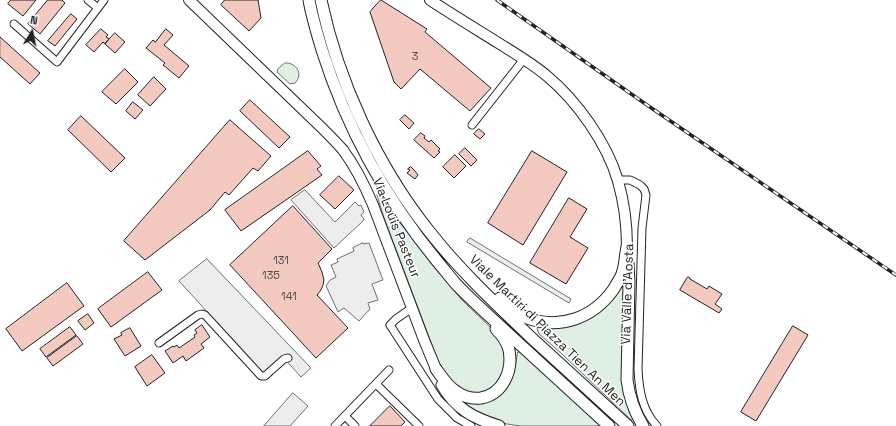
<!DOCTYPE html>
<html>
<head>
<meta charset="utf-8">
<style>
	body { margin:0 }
	#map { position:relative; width:896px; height:426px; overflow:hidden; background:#fff; font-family:"Space Grotesk",sans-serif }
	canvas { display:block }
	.north { position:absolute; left:12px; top:12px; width:40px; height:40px; -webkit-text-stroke:3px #fff; paint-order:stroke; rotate:10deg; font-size:11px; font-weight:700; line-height:16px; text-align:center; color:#222 }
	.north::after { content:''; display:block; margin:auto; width:14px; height:18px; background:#222; clip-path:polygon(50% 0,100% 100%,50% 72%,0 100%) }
</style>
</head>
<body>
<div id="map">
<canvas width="896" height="426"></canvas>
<div class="north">N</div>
</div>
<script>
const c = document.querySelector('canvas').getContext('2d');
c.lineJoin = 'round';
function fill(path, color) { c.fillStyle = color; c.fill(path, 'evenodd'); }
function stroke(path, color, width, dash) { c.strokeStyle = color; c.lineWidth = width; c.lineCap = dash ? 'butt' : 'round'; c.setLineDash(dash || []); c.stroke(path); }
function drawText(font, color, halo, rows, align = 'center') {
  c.font = font + ' "Space Grotesk",sans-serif'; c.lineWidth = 3; c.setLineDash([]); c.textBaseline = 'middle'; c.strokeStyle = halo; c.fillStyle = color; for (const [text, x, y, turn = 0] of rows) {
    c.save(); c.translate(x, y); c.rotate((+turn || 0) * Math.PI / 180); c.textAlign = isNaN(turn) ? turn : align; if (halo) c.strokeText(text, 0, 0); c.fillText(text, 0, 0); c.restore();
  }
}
const green = new Path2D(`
	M285,63C296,62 304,74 295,83L290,84L277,72L278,69Z
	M379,192L392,213L461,299L494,331L504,344L505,370L494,389L476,394L458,389L440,366L383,215L377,195Z
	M625,276L624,391L629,411L633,419L631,420L562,354L539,334L537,328L539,326L568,325Z
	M518,352H522L600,426H521L507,424L493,420L475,413L456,396L482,401L515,367Z`);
const parking = new Path2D(`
	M305,190L335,222L355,202L359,206L361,205L364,212L361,215L364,219L363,221L334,248L291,200Z
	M470,238L571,299L569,303L467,242Z
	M363,243V244L369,243L383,280L372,284L378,300L368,303L370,309L359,321L344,308L338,312L326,286L330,280L336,277L331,265L338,262L337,259L354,251L353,248Z
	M207,259L311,368L301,377L282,356L265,372H262L179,281Z
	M293,393L308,406L290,426H264Z`);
const building = new Path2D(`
	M11,0H36L23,16L8,4Z
	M48,0H62L65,3L40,34L28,24Z
	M225,0H258L261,18L249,31L221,5Z
	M381,0L427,29L425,32L491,88L470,111L420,69L401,89L394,82L370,12Z
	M71,14L77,19L55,46L48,41Z
	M101,29L108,35L106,37L109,39L105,44L103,42L94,52L86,45Z
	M166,29L173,35L164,45L189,66L179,78L163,65L165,63L146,48L153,40L155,42Z
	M115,33L125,42L115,53L105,44Z
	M0,37L40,73L30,84L0,57Z
	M125,69L138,82L116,104L102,92Z
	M154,77L166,89L150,106L138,95Z
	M250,100L290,137L279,148L240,111Z
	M133,102L143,110L135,119L126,111Z
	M405,115L414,123L409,129L400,120Z
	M81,116L125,158L111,172L68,130Z
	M230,120L271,156L258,171L253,168L229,195L225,192L210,210L145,260L124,241Z
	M479,129L485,134L480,139L474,134Z
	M421,133L425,136L424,138L429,142L431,140L440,149L438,151L440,152L434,158L414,140Z
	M465,148L477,160L471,166L459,154Z
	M308,151L321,166L317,169L322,175L241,231L225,210Z
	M532,151L567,172L523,245L488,223Z
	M455,155L466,166L454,178L443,167Z
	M411,167L415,171L418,175L415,179L407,173L410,170L408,169Z
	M339,176L354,190L335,209L320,195Z
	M569,198L587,209L570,237L588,248L566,284L530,263Z
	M293,206L332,249L318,263L322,272L324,280L323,285L321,290L317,295L348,328L316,358L230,265Z
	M148,272L162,290L111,327L98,309Z
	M688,277L690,278V279L707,289L709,286L722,294L715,304L722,309L719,313L680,290Z
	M67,283L84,306L22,351L6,329Z
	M88,314L94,323L85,330L78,321Z
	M202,325L210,337L201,344L204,348L186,361L183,356L173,363L165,351L173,346L174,347L177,345L179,348L195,337L194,335L197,333L195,330Z
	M793,326L808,335L756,421L741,412Z
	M70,327L76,335L46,357L40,349Z
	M130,328L141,346L125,356L114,339L122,335L121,333Z
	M77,336L83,344L53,366L47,358Z
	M152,355L165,373L147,386L135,367Z
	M390,406L405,422L401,426H370Z`);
const minor = new Path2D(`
	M88,0L98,8
	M14,24L57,62L104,0
	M472,125L524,59
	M618,180H630L640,185L644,189L646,195L642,228L638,369C639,390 642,410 657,426
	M412,308L396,319L390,325L438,399L457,418L471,426
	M159,343L198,315L202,314L205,315L261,376H265L284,359L288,358
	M376,384L419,426
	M345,416L355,426
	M335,426L389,370`);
const primary = new Path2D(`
	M189,0L323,129C330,136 337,143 343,150C355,166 365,186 373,205L424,340L436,369
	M430,0C453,15 476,29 500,44C516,54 533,64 547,76C577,101 607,143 618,181C624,202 627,225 627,247`);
const trunk = new Path2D(`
	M309,0C312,17 317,33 322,50C346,126 386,199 437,261C443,268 450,277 456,284C474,303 494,320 513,338C545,367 577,397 609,426
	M321,0C338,81 377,166 429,231C461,272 499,307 536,342C567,370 597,398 628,426
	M628,263L629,282L627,380C629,396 634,411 643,426
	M500,298C508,306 517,314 527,318C560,330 593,318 613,290C616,285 620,279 622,274C625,266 625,256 627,247
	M436,369C442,377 448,387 457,392C464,397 472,399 481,398C503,394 513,371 509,350C507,342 502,335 496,329
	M442,385C456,409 473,418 499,426`);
const rail = new Path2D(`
	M497,0L647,105L896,275`);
const numberNames = [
	["3",415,57],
	["131",281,261],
	["135",271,276],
	["141",289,297]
];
const streetNames = [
	["Via Louis Pasteur",396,228,68],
	["Via Valle d'Aosta",628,294,-88],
	["Viale Martiri di Piazza Tien An Men",547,331,44]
];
fill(green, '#e0efe3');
stroke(green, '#6f6f6f', 1);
fill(parking, '#ededed');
stroke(parking, '#6f6f6f', 1);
fill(building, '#f3c9c0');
stroke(building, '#222', 1);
stroke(minor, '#222', 9);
stroke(primary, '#222', 12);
stroke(trunk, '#222', 13);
stroke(minor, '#fff', 7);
stroke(primary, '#fff', 10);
stroke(trunk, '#fff', 11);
stroke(rail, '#222', 3.5);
stroke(rail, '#fff', 2, [6]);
drawText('11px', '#564c4a', null, numberNames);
drawText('13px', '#222', '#fff', streetNames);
</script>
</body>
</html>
